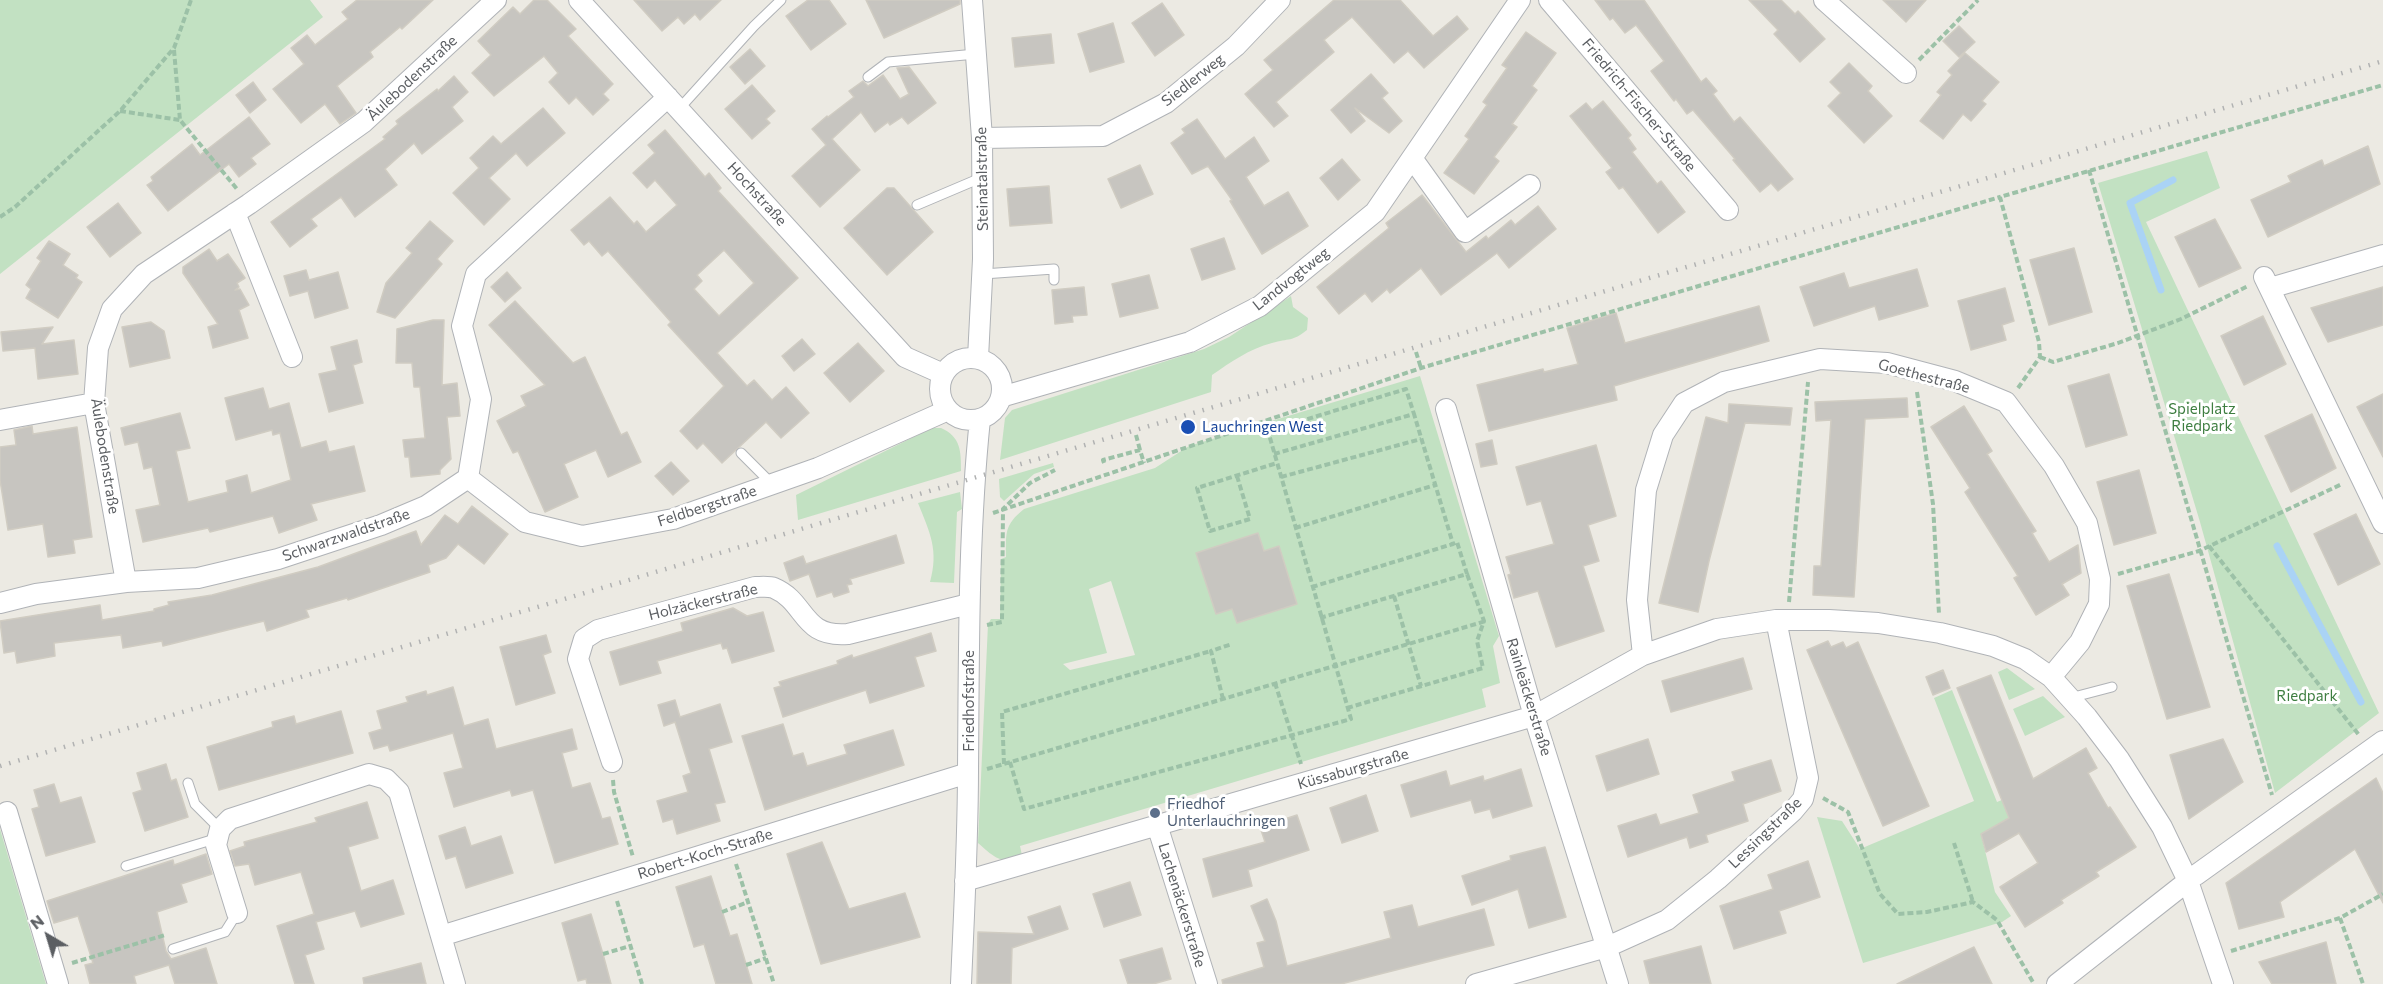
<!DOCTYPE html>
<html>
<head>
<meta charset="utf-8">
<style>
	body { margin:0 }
	#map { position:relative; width:2383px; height:984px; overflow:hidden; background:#eceae3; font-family:Commissioner,sans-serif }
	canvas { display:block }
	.north { position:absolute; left:18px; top:906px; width:60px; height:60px; -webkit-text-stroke:4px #fff; paint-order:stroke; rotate:322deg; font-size:16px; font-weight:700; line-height:24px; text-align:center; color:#5b5e62 }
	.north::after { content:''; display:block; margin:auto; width:21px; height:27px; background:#5b5e62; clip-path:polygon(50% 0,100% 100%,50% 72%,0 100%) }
</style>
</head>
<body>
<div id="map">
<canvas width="2383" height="984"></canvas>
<div class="north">N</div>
</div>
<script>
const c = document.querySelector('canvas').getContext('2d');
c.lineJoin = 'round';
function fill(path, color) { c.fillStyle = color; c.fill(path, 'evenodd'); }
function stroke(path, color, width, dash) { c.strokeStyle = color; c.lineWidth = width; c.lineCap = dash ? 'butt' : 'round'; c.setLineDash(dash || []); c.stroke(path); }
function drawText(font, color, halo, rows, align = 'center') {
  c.font = font + ' Commissioner,sans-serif'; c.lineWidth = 6; c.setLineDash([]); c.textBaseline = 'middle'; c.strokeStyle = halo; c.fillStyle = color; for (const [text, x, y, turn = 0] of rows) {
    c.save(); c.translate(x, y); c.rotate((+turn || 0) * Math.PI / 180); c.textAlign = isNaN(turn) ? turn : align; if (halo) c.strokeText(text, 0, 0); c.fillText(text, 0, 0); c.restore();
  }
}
const green = new Path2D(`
	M0,0H310L323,17L0,274Z
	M2207,151L2220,188L2146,222L2379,713L2275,793L2200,522L2098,183Z
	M1291,296L1293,307L1308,318L1307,330C1292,342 1289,338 1272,343C1249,349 1231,362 1212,375L1211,392L1000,460L1005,418L1012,410L1204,349L1229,337Z
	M1420,376L1499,636L1493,646L1500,683L1482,689L1486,707L1020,846L1023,860C999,862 996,859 978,843L988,624L991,619H1000L1001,559L1006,557C1006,533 1004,525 1024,509L1155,468L1189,446ZM1111,581L1135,655L1070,670L1063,664L1107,653L1089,589Z
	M932,428H941C961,437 961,451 961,471L798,520L796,495Z
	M1053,463L1054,467L1034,474L1004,501L1000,497L999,479Z
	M960,492L962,509L957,512L954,583L930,582C939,550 930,533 918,503Z
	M2007,668L2035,689L2009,700L1998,672Z
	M1952,690L1997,802L2040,784L2048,796L1981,834L1995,892L2011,916L2002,922L1863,963L1817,817L1842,821L1860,849L1974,801L1934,698Z
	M2043,696L2065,717L2025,736L2013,709Z
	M0,829L46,984H0Z`);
const stream = new Path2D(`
	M2161,290L2130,203L2173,180
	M2277,546L2361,702`);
const building = new Path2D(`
	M357,0H433L402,29L400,27L370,52L373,57L337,86L356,113L340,124L325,104L301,123L273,89L304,64L291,48L307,35L315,45L348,19L342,12Z
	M534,0H547L576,29L568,36L613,84L603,94L609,100L593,115L576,97L569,104L549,82L558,73L544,56L494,96L472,73L491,55L478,41L513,7L520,14Z
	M634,0H721L700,20L695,14L684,24L678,17L662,31Z
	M808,0H829L846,24L811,50L786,16Z
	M866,0H960V4L884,38Z
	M1334,0H1400L1433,36L1457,16L1468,29L1424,68L1408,51L1394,63L1352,17L1324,40L1334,52L1276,102L1288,116L1274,127L1245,94L1273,70L1264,60Z
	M1595,0H1644L1701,82L1706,78L1717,91L1713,94L1734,122L1740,117L1793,179L1778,191L1771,183L1760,192L1733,160L1735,159L1693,110L1687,114L1676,99L1674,101L1651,71L1664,61L1636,25L1625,33L1613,18L1610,20Z
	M1749,0H1781L1795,14L1798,11L1825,39L1800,62L1774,34L1778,30Z
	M1883,0H1926L1906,22Z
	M1162,3L1184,35L1155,56L1132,23Z
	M1113,23L1124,62L1090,72L1078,34Z
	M1959,26L1975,42L1959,57L1943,41Z
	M1526,32L1556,53L1532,86L1537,90L1512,124L1517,127L1494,157L1499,161L1474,194L1444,173L1469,139L1465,136L1487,105L1483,102L1507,68L1502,65Z
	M1051,34L1054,63L1015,67L1012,38Z
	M750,49L765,66L745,84L730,67Z
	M1965,53L1999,82L1982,101L1986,104L1971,121L1963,114L1943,139L1920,121L1941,95L1937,92L1952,75L1948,71Z
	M1849,63L1872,86L1868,91L1892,116L1864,143L1828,106L1841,93L1830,82Z
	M909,67L936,103L908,124L902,117L890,125L888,122L875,132L861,112L832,139L860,170L820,207L792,176L826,145L812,129L827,116L828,117L854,97L849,91L863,81L868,86L883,75L900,99L909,94L897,68Z
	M1371,74L1388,93L1382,98L1402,121L1389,133L1355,108L1365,121L1351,133L1331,110Z
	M454,76L468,92L452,107L463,121L422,154L414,143L385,169L397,185L355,217L341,197L311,219L317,226L290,247L271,222L385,139L383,137L398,124L396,121L437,89L438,91Z
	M253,82L266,100L250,113L236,95Z
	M752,85L775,111L766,119L770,123L752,139L725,109Z
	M1603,101L1631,135L1628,138L1636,149L1632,152L1657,184L1661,181L1685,212L1658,233L1623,187L1619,189L1606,172L1612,168L1570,116L1586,103L1592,110Z
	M543,108L565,133L527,166L516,153L489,178L510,199L484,225L453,193L479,168L470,158L493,136L501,144Z
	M249,117L270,144L251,158L256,164L239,177L229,164L168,211L147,185L153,181L151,177L192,144L200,155Z
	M1197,119L1225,159L1254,137L1269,161L1246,177L1264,206L1288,192L1308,226L1262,254L1230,201L1232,200L1208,166L1192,174L1171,143L1185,133L1182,129Z
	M665,130L705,177L709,173L721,188L718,191L798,278L717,353L747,386L754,380L772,400L786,387L809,413L781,438L766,422L722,463L703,443L697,449L680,431L724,386L668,325L671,322L608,251L602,256L589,241L584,245L571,230L610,197L634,224L637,221L646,232L677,205L655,180L647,188L633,173L655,153L648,145ZM724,250L754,283L719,316L694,289L702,281L697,275Z
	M2368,146L2380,184L2268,237L2251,200L2291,182L2288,176L2322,160L2324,166Z
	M1342,159L1360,180L1338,200L1320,178Z
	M1140,165L1153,194L1121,208L1108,179Z
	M1049,186L1052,223L1010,226L1007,189Z
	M887,188H894L933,232L887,275L844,228Z
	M1422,195L1466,252L1486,236L1488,239L1511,220L1515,225L1538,206L1556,229L1509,268L1497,253L1441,295L1421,268L1390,293L1387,289L1372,302L1365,293L1339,314L1317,287L1389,228L1386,223Z
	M118,203L141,233L110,257L87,227Z
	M2215,219L2241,268L2199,287L2175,237Z
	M430,221L453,241L437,259L442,264L395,318L377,312L386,283L412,253L406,248Z
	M1224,238L1235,269L1202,280L1191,249Z
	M49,241L70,254L63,265L78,275L76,278L82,282L58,318L26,298L31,289L26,285L41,261L37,258Z
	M2074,248L2092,312L2049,325L2030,260Z
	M209,249L217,261L228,254L245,278L237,283L239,287L235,290L240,289L249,305L239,310L248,338L213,348L208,327L218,324L183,273V267Z
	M1917,269L1928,306L1879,320L1875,306L1814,326L1800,287L1844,273L1849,288Z
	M306,270L309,280L338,272L348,308L315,318L308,291L290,296L284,276Z
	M507,272L521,288L505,302L491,287Z
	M1149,275L1158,308L1120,317L1112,284Z
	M1084,287L1087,315L1072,316L1073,322L1055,324L1052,290Z
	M2383,287V325L2328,342L2311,308Z
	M2005,288L2014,321L2002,325L2006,340L1971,350L1958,301Z
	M515,301L573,363L585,357L621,435L627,432L641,462L608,477L596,450L564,464L578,497L545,512L518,451L513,453L497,421L526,406L521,396L545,385L489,325Z
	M1759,306L1769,341L1614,386L1617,400L1489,431L1477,385L1543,369L1544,372L1578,364L1567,328L1616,313L1625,343Z
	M2263,316L2286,364L2244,385L2221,336Z
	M433,320H444L442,385L457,383L460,416L447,417L451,459L440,470V474L411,477L409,457H405L403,440L425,438L420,387H414L412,363H396L397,329Z
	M151,322L164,331L170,358L130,367L122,327Z
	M53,327L42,344L74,340L78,374L38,379L35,348L3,351L1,332Z
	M802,339L815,354L794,371L782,356Z
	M357,340L362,362L353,365L363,403L329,412L319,374L337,370L331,347Z
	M858,343L884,371L850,402L824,373Z
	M2109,374L2127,435L2086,447L2068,386Z
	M263,388L269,409L289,403L301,448L326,441L329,452L354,446L365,491L311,504L317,520L279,533L273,516L210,532L208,528L143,542L136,510L160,505L152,467L144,469L138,442L125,445L121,428L180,413L190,448L176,451L188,502L228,492L226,481L247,475L251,493L291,480L280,433L273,435L272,430L236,440L225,398Z
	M2383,394V457L2357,407Z
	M1907,398L1908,417L1865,419L1854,597L1813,595L1814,566H1821L1831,420L1816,421L1815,402Z
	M1729,404L1792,408L1790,425L1745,423L1709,561L1698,612L1659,603L1706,417L1728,423Z
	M1964,406L1992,451L1987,454L2036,531L2032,533L2049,562L2078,545L2081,573L2062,584L2069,595L2036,615L2014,578L2018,576L1965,492L1970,488L1931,427Z
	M2312,414L2336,468L2291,492L2265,436Z
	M32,426L33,434L77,427L92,537L73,540L75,553L48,557L43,524L8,530L0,480V447L16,445L14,430Z
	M1492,440L1497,464L1481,467L1476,444Z
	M1596,445L1616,516L1588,525L1599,561L1583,566L1604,631L1556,647L1538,591L1514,598L1508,575L1511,574L1506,557L1554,544L1541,501L1527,505L1516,467Z
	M671,462L689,481L673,495L655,476Z
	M2139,470L2156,533L2114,545L2097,482Z
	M472,506L508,534L484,564L458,544L446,558L428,565L430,572L348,600L347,598L306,610L309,617L267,631L264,621L163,646L162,641L123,648L121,635L54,643L55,656L17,663L15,651L4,653L0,621L100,605L102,620L154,611V609L169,605L168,602L212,595L318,567L416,531L421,545L445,515L458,524Z
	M2356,514L2380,564L2338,585L2314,534Z
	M1258,533L1264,551L1279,546L1297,604L1237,623L1232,609L1216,614L1196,553Z
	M896,535L904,563L850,579L852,584L847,585L849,592L834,597L832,592L817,597L809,574L790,581L784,563L803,556L806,564Z
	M2169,574L2210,707L2167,719L2127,586Z
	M733,608L747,616L763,612L774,651L732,663L727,648L723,649L721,643L657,661L661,673L620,685L610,652L683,631L681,623Z
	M931,633L936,651L915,657L924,686L870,703L866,690L783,717L774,688L781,686L779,682L838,664L837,661L852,655L853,658Z
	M546,635L551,652L543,655L555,693L516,705L500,647Z
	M1828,641L1831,647L1843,642L1846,648L1858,642L1929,806L1883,826L1807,650Z
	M1743,658L1752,689L1671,712L1662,681Z
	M1943,670L1950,688L1933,695L1926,677Z
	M1991,675L2033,779L2086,748L2097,768L2088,773L2108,808L2110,807L2136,847L2096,872L2099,876L2061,900L2063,903L2025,927L2000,887L2038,863L2019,833L1986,852L1981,834L2009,818L1957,688Z
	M453,687L464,726L488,719L496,749L572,729L577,749L562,753L572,788L590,783L602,819L610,817L618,844L555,863L533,790L512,796L510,790L454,807L444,773L463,768L453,733L390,751L388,745L374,749L369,733L382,729L377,711L408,702L406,697L426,691L427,695Z
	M675,700L680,717L720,704L732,742L709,749L725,802L715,804L720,821L677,834L673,819L663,822L657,801L688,792L683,776L691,773L675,722L664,726L658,705Z
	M341,711L353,753L219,790L207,747L273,727L272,722L294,716L296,724Z
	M783,724L793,756L803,753L807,766L847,754L844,745L893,730L904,765L765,810L742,736Z
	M1648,739L1659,774L1607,791L1596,756Z
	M2223,739L2243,782L2189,819L2170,755Z
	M1771,760L1781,791L1743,804L1748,821L1706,835L1708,842L1690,848L1687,837L1628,857L1618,826L1656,814L1660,825L1699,813L1693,795L1735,781L1732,772Z
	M166,764L171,781L176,779L188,817L145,831L133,793L142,790L137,773Z
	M1521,769L1532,806L1493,818L1490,809L1475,813L1471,800L1411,817L1401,785L1446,771L1450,786L1483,776L1484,781Z
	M2376,778L2383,793V903L2355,849L2280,902L2284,917L2239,929L2226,883Z
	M54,784L60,803L81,797L95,842L46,856L32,809L39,807L34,790Z
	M1366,795L1378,831L1342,843L1330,808Z
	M367,802L378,838L348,847L361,891L393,880L404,914L361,927L355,911L316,922L324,949L305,955L314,984H295L277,926L314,914L301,872L255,885L249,864L235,866L230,851L245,846L244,842L317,822L315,818Z
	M1297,815L1309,850L1248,870L1252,886L1213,897L1203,859L1265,842L1260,827Z
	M465,827L471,846L501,836L513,873L466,888L456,856L446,859L439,836Z
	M822,842L849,909L905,893L920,937L821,964L787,854Z
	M1545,847L1566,917L1529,928L1518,889L1472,905L1462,876L1511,860L1510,856Z
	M206,854L212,874L181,884L187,902L157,912L166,951L171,959L206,948L217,984H175L169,965L134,976L136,984H90L85,965L93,963L78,916L54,923L47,901L173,860L174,865Z
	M1808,861L1820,897L1779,911L1786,933L1734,949L1720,906L1773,889L1768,875Z
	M711,876L730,936L737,934L752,984H716L704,944L694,947L676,887Z
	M1130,882L1141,915L1104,927L1093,894Z
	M1267,899L1276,921L1287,966L1391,938L1384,912L1412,905L1418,927L1484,909L1494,945L1341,984H1223L1222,980L1264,967L1257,943L1265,941L1251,906Z
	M1060,906L1068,929L1012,948L1011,984H977L978,932L1034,934L1028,917Z
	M591,914L603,954L611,984H587L586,979L578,981L562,923Z
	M2326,942L2336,984H2272L2259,962Z
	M1701,946L1711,984H1650L1644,961Z
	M1974,947L1992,984H1897Z
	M1162,948L1171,979L1153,984H1128L1120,960Z
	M421,963L426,984H364L363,978Z`);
const path = new Path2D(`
	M174,50L180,120L237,189
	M1919,60L1978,0
	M120,111L180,120
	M2089,170L2272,795
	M0,217L15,207L120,111L174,48L191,0
	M1416,352L1421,368
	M2040,357L2053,362L2118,343L2181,319L2248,286
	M2018,388L2040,357L2039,342L2000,197L2383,85
	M1917,392L1933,504L1939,614
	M1136,435L1140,450
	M1274,454L1414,414L1453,544L1312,587
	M1104,463L1103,460L1140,450L1144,463
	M1237,476L1250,519L1210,531L1197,488L1277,463
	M1281,477L1421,439
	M993,513L1421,368L2000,197
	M1295,528L1435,485
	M2209,546L2359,735
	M2118,574L2199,551L2342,484
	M1394,596L1421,686
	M1789,602L1808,382
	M1320,618L1467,574L1457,542L1453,544
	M987,625L1002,622L1003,509L1030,483L1055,470
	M1275,683L1301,764
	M1223,699L1211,651L1232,644
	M1347,708L1483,668L1477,641L1484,621L1467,574
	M1010,762L1024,809L1351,719L1268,431L1406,389L1414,414
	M1004,764L1002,712L1211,651
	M987,769L1486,621
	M613,780L614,792L633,857
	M1823,798L1848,812L1880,894L1898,914L1927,912L1973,902L1997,920L2034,984
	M1954,843L1973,902
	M736,864L774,984
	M617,901L642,984
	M722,912L748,902
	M2340,918L2363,984
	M2231,951L2340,918L2383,894
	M603,954L630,946
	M72,963L165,935
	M746,965L766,958`);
const lane = new Path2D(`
	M868,77L888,62L976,54
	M679,109L754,26L781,0
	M917,205L983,177
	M983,274L1054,269V280
	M741,453L772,484
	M2070,698L2112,687
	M188,783L195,804L220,829
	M126,866L218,838
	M173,949L225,932L237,913`);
const street = new Path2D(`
	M579,0L905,357L943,374
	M972,0L982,138L983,259L978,358
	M1549,0L1728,210
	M1824,0L1906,73
	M982,138L1103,136L1166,103L1236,46L1280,0
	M1412,158L1465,232L1530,185
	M235,213L292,357
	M2264,277L2383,523
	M2270,288L2383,255
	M940 389a31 31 0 1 1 62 0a31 31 0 1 1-62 0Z
	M1001,397L1190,342L1260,306L1375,212L1520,0
	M1446,409L1534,716L1618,984
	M0,420L94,403
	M468,478L525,522L582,536L673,519L818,468L948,410
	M126,582L94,403L98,348L112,309L144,274L249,204L364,122L496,0
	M0,603L36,594L126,582L198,578L278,559L381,525L426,506L468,478L481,399L462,326L476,274L668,97
	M1643,655L1637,600L1646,490L1663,435L1684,403L1724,382L1820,359L1887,363L1955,381L2006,402L2054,466L2087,523L2100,579L2099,604L2080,642L2051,677
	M612,762L578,659L584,639L598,630L755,587C761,587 769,586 774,588C807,602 801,638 848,634L969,604
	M7,812L58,984
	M1157,825L1207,984
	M2196,875L2383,741
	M965,881L1534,716L1643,655L1717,629L1776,620H1829L1878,623L1940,633L1993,646L2025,659L2051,677L2087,717L2119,759L2162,827L2188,881L2223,984
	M237,913L216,845L220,829L230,819L369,774L386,779L399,792L455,984
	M441,936L968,773
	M961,984C964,913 968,841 968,770C969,652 968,535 980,419
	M1476,984L1607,947L1667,920L1718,879L1793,811L1803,799L1808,778L1776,620
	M2057,984L2188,881`);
const rail = new Path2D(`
	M0,766L2383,61`);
const markers = [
	[1188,427,8,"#1a4fb4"],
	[1155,813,6,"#5c6f8a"]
];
const streetNames = [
	["Äulebodenstraße",412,78,-43],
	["Siedlerweg",1193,80,-38],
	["Friedrich-Fischer-Straße",1639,105,50],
	["Steinatalstraße",982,179,-91],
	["Hochstraße",757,194,48],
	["Landvogtweg",1291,279,-38],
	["Goethestraße",1924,376,15],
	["Äulebodenstraße",105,456,81],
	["Feldbergstraße",707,506,-18],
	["Schwarzwaldstraße",346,535,-19],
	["Holzäckerstraße",703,602,-14],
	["Rainleäckerstraße",1529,697,73],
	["Friedhofstraße",969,701,-90],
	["Küssaburgstraße",1353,769,-16],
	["Lessingstraße",1765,833,-44],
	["Robert-Koch-Straße",705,854,-17],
	["Lachenäckerstraße",1182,905,73]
];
const parkNames = [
	["Spielplatz",2202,409],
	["Riedpark",2202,426],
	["Riedpark",2307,696]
];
const transitNames = [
	["Lauchringen West",1202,427]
];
const serviceNames = [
	["Friedhof",1167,804],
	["Unterlauchringen",1167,821]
];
fill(green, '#c2e1c2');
stroke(stream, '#aad3f5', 7);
fill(building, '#c7c5c0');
stroke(building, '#d0ccc2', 1.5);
stroke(lane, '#b0b3b7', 11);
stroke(street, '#b0b3b7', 22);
stroke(path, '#9cc1a7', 4, [6, 3]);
stroke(lane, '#fff', 9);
stroke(street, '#fff', 20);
stroke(rail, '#b1b2b2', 4.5, [1.5, 8]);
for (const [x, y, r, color] of markers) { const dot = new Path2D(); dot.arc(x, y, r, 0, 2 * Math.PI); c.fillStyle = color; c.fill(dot); stroke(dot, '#fff', 2); }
drawText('15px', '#5b5e62', '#fff', streetNames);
drawText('15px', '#3e7e41', '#fff', parkNames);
drawText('15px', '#164399', '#fff', transitNames, 'left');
drawText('15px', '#4e5e75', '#fff', serviceNames, 'left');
</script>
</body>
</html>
